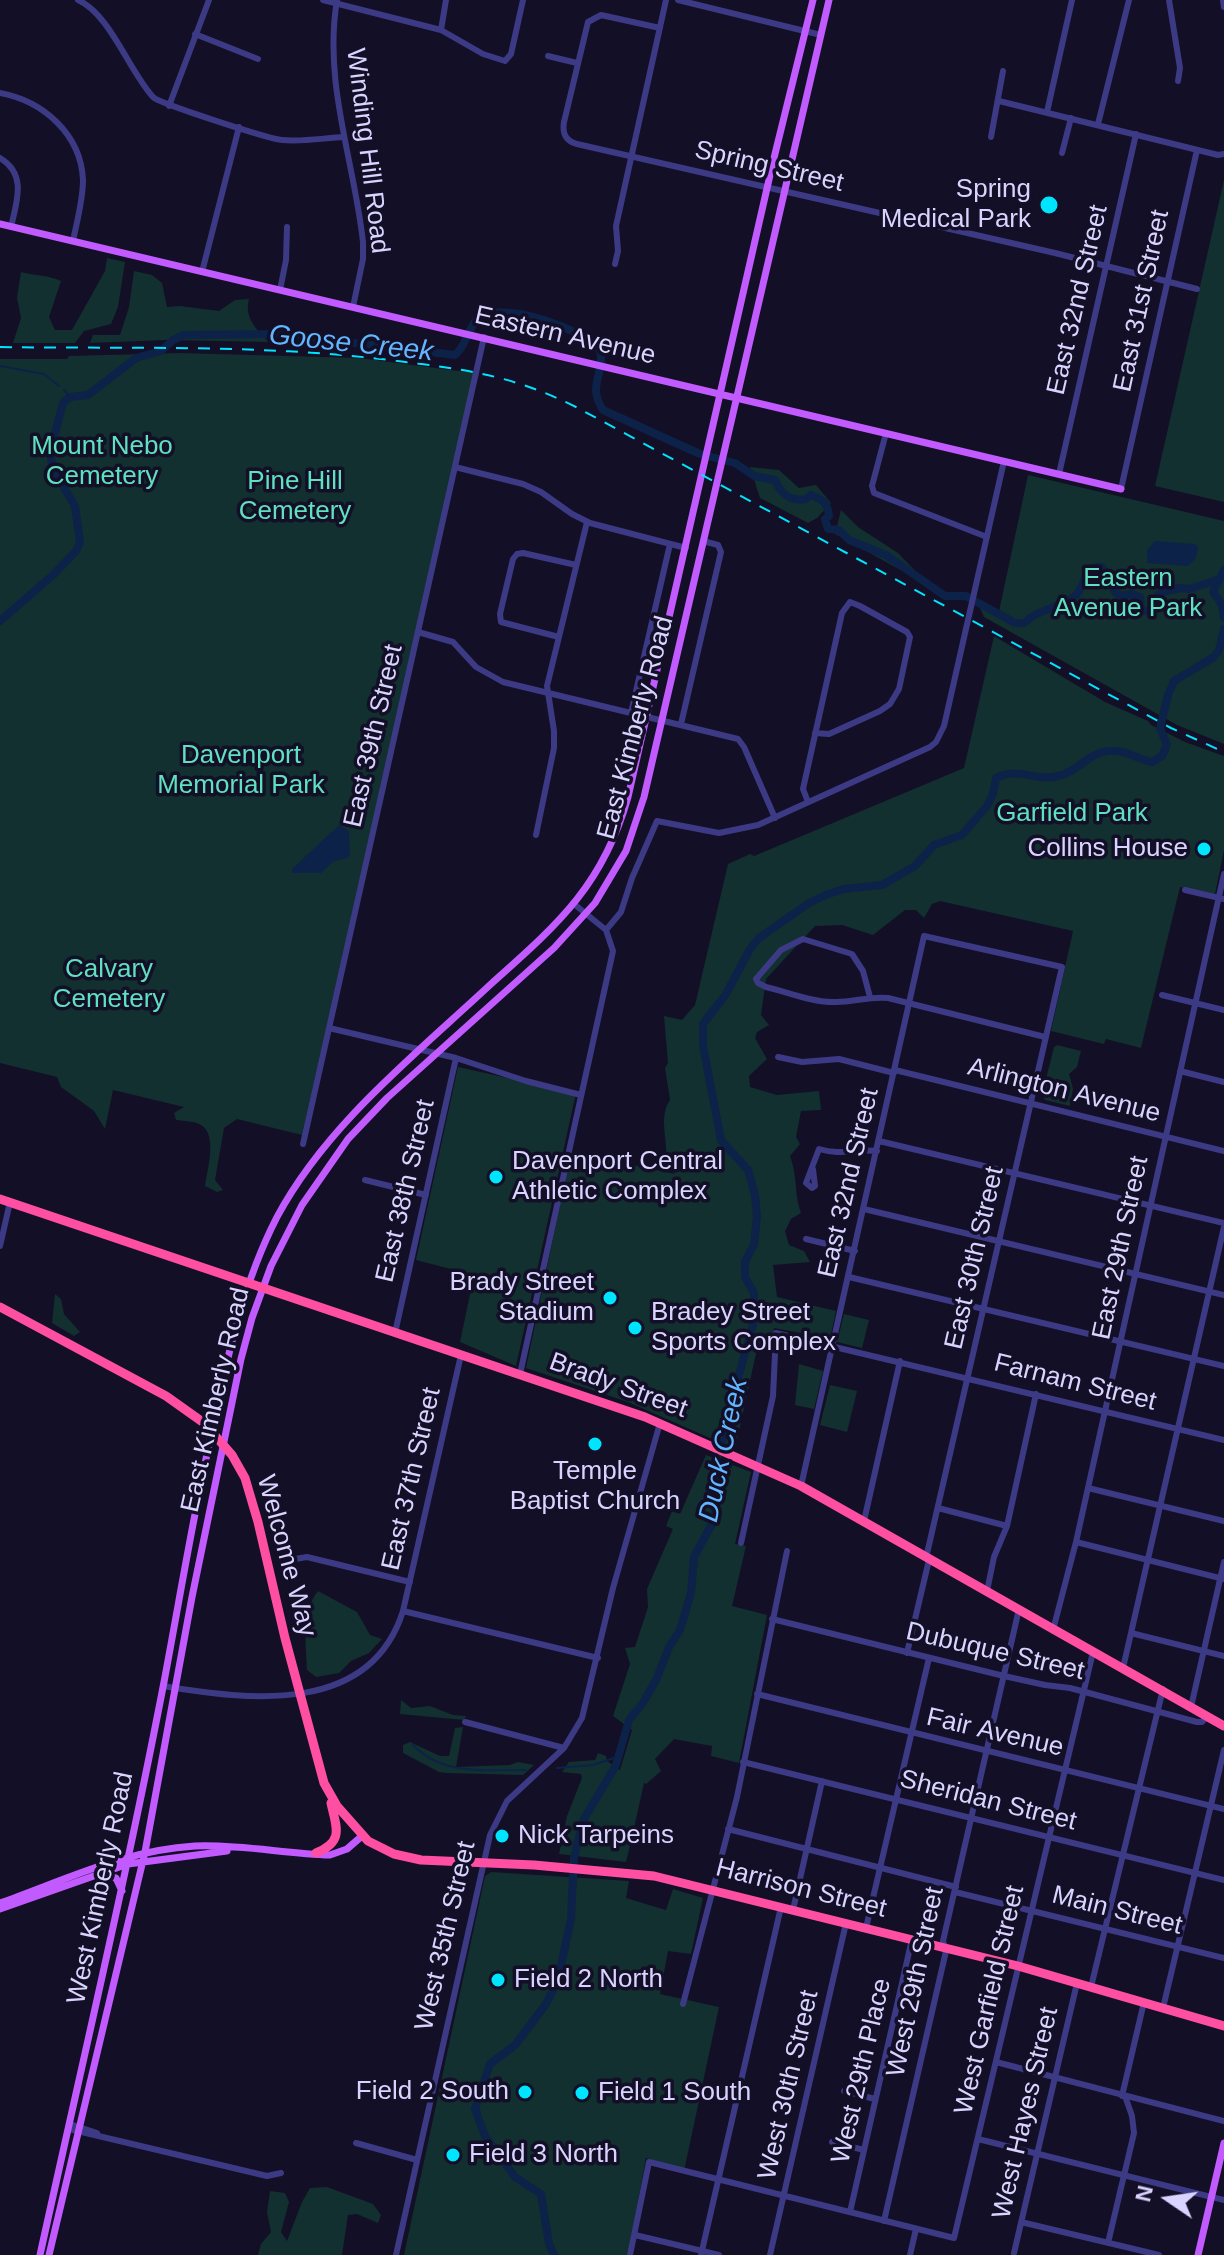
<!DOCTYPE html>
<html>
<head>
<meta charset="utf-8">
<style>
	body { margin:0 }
	#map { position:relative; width:1224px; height:2255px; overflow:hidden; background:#130f26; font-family:Helvetica,sans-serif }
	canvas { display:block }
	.north { position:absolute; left:1128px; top:2159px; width:80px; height:80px; -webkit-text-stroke:6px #130f26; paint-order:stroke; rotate:283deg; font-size:22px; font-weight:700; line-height:32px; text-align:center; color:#d9d4ff }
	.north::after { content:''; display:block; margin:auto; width:28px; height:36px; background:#d9d4ff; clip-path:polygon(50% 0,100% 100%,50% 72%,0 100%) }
</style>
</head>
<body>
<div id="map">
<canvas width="1224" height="2255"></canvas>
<div class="north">N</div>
</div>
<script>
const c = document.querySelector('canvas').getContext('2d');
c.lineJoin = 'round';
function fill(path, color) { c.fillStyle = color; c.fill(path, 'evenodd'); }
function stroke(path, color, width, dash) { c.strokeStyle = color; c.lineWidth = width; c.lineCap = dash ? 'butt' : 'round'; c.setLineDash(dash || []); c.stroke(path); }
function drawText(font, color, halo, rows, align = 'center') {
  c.font = font + ' Helvetica,sans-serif'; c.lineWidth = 7; c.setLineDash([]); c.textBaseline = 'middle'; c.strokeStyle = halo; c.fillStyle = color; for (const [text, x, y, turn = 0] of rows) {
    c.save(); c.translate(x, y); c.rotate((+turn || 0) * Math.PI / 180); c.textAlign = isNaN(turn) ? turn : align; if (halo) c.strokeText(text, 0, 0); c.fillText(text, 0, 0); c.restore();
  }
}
const green = new Path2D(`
	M1224,180V502L1155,486Z
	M107,258L125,262L118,307L111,324L84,331L75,343H13L21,318L17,298L21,272C35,276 49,275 61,281L49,317L55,330H72L105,271Z
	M134,271L152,275L162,283L167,307L180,306L219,311L235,300L249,299C244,318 256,329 269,342L167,340L90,343L93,335H120L129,307Z
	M180,353L359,358L474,373L302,1135L237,1119L224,1128L215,1180L223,1190L217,1192L205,1186C207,1170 218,1135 201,1125C195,1121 184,1121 176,1120L174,1113L184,1107L113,1090L105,1129L94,1111L61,1087L57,1077L0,1063V359H67L69,356Z
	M750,467L779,470L799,488L816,485L831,503L817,518L808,523L760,498Z
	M1028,475L1224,521V744L1177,725L984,617L979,606L998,616Z
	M841,510L858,527L898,553L922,578L917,579L835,534Z
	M994,636L1105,702L1148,721L1151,725L1185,742L1224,756V850L1215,894L1180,887L1141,1048L1106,1039L1104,1044L1051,1031L1073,931L940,901L932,904L924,918L916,910H905L873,935L842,925L815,926L766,979L761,1015L769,1025L757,1032L755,1038L767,1059L749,1076L750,1087L777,1095L819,1091L821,1110L801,1111L796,1137L800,1144L790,1156C798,1178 794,1193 801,1213L791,1219L785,1231L789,1245L804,1251L810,1262L773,1265L777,1297L836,1311L830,1339L774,1328L772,1343L757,1349L735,1449L628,1402L526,1368L571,1152L675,1174L665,1164C670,1142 657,1119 670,1100L665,1068L668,1063L664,1016L682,1020L695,1005L728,864L750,854L754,856L964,768Z
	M1057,1045L1081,1051L1077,1067L1069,1074L1073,1089L1070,1106L1045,1100L1042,1095L1054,1047Z
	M458,1067L576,1093L516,1366L460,1342L474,1275L416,1260Z
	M55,1294L61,1299L64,1314L80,1332L74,1336L52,1323Z
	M844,1314L869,1320L862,1348L837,1342Z
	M799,1364L823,1371L814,1409L795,1405Z
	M830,1385L857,1391L847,1432L820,1425Z
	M706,1455L751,1472L735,1544L746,1546L732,1606L767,1615L739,1763L711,1756L712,1746L674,1739L655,1759L661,1771L646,1784L644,1783L634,1828L639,1833L638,1842L631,1841L626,1862L559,1854L567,1816L582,1778L581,1774L562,1772L569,1762L595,1760L598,1753L606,1756L607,1761L620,1770L632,1730L613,1716L630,1664L625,1648L635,1647L648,1607L647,1589L673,1529L666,1526L672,1511L680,1514Z
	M318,1591L357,1612L370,1635L382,1639L369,1653L351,1661L339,1673L316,1677L307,1670C306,1644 301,1612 318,1591Z
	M401,1700L411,1708L430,1706L453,1715L466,1716L464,1720L400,1714Z
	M463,1727L456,1767L510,1765L518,1762L534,1765L523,1775L447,1773L439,1772L403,1753V1745L410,1742L440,1756H449L455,1728Z
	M491,1872L629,1881L626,1898L666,1910L673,1889L703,1898L691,1954L668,1951L660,1994L719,2007L684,2171L646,2158L628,2255H404L485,1876Z
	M327,2187L373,2204L381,2215L378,2223L357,2214L348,2215L342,2255H258L261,2244L271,2232L267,2212L270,2191L285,2193L289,2202L281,2232L287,2241L302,2202L310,2188Z`);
const water = new Path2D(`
	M1155,541L1195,544L1198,547L1196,558L1188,566L1147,563V550Z
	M339,825L349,831L350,855L348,858L334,861L321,873H292V869Z`);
const stream = new Path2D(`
	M0,366L44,374L59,386
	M64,390L70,397
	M413,1745C443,1776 487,1770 526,1770
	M557,1768L593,1765L617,1757`);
const river = new Path2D(`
	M1224,570L1213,592L1222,605L1224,618
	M0,621L54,574L76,551L80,542L75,506L53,469L50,453L63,403L70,397L88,395L136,358L161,351L173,340L184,335L279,334L455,355C467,345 469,325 482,312C495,312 507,312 520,314C537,317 600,336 601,355C602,378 588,387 603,410L700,454L735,463L754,476L775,480C781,494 790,502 806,499L811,495C822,500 828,502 829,516L825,519L828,529L839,530L849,540L886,555L945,596H966L1015,623H1024C1038,609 1060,608 1075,596C1087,587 1081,565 1102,567L1115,592L1121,596L1132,594L1140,597L1141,610L1152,612L1158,595L1162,592L1180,588L1189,589L1217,580
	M554,2255L549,2244L541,2194L515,2177L485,2136L475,2109L490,2064L515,2045L546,2004L558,1980L571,1919L574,1857L584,1819L616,1765L629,1720L643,1703L657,1678L669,1647L680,1630L691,1593L694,1557L715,1518L714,1478L717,1458L733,1409L736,1385L755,1318L754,1293L745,1277V1262L754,1244L757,1217L755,1195L748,1170L721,1140L703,1046V1024L726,994L750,949L759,938L809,903L828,894L844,889L882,885L915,866L934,845L962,835L987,806L993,794L996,778C1020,766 1034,782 1058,776C1078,772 1089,752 1109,751C1124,749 1138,759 1152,762L1162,756L1167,745L1160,728L1168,695L1174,681L1214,657L1219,650L1224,629`);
const minor = new Path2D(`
	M78,0C110,14 129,71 153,97C158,103 269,139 282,140C302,142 324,138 344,137
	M323,0L441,30L483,54L505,61L511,54L523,0
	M337,0C323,83 354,160 363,242V259L353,307
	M678,0L821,35
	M1169,0L1180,68L1178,81
	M1223,0L1224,7
	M660,28L601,15L588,22L564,122C562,134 566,141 577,144L1055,253L1197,289
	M441,30L446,0
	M195,34L258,59
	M548,56L577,63
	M0,93C43,101 81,134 83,180C83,200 77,221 73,241
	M999,101L1218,155L1224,154
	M169,106L209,0
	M1047,112L1072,0
	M1098,124L1129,0
	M991,137L1003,71
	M1062,153L1071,118
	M0,158C27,174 17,201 11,227
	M615,264L618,251L616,226L666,0
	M202,272L239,127
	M280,290L286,260L287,227
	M886,433L872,486L874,493L987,537
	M455,467L523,484L541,492L572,514L590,523L686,548
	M1059,474L1136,134
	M1121,489L1197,150
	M418,632L453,642L476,667L503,682L738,739L744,747L775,818
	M559,637L501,622L500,614L513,559L517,554L523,553L576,565
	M631,713L670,544
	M681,724L721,552L718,545L703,541
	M808,802L803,789L842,613L850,602L860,606L907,632L910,637L899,689L890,704L880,711L829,734L815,733
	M536,835L554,748V731L547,686L587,522
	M1185,890L1224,899
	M606,930L621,912L632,878L657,821L719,833L758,825L930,747L936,742L944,726L1004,461
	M1162,995L1224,1010
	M870,997L863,971L852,954L803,939L781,950L756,979L758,983L766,987C788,992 814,1003 836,1002C854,1002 870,996 888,998L1045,1037
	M329,1028L456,1058L526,1081L581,1095
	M778,1057L802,1062L839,1059L894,1073
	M895,1070L1224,1151
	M1180,1071L1224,1082
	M879,1141L1224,1223
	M303,1144L484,337
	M813,1169L815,1186L812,1188L806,1183L819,1149C842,1156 855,1148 877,1151
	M365,1180L426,1195
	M864,1209L1224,1295
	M806,1239L855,1251
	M0,1246L10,1202
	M849,1277L1224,1366
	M395,1333L456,1058
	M520,1374L613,951L606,930L574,904
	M801,1486L924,936L1062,967L926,1558
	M1088,1488L1224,1521
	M938,1508L1007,1526
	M864,1521L900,1361
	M1076,1542L1224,1579
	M741,1543L773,1396L776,1333L1224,1440
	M295,1559L307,1557L410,1582
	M987,1591L994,1557L1007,1526L1036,1394
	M403,1611L598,1658
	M772,1619L1004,1676L1045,1685L1070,1688L1197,1722H1202L1207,1716
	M1053,1630L1076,1542L1224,874
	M1131,1633L1224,1656
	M907,1653L929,1560
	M1123,1668L1224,1227
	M163,1686C249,1700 370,1716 403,1611L461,1355
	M757,1694L1224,1809
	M1191,1707L1224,1562
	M465,1722L564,1748
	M743,1762L1224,1880
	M728,1829L956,1887
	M955,1892L1224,1958
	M793,1910L822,1781
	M866,1928L929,1658
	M1091,1987L1163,1689
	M683,2004L737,1797L787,1551
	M1163,2008L1224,1750
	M996,2062L1224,2121
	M844,2091L875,2099
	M1122,2096L1144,2002
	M70,2124L97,2133
	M69,2129L267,2176L281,2173
	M978,2139L1224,2200
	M832,2142L864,2150
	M356,2143L417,2160
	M850,2212L912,1939
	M884,2221L946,1951L943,1941L1019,1609
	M1021,2222L1159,2255
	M635,2235L719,2255
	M1108,2243L1134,2133L1132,2116L1125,2096
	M1014,2253L1077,1983
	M396,2255L490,1835L507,1801L564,1748L582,1718L613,1588L660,1423
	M630,2255L649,2162L954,2238L1093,1652
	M701,2255L781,1907
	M770,2255L846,1923
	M910,2255L916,2229`);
const major = new Path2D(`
	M0,224L1121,489
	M100,1875L116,1878L122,1891
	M0,1903C65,1880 125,1850 195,1846C240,1844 286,1854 330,1855L347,1849L362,1836
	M0,1909L128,1864L227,1851
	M40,2255C82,2064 127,1874 164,1682C180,1597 194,1511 213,1426C228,1354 243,1283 277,1217C326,1125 416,1054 491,984C557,925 603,886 628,797L773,162L813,0
	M49,2255L145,1852L192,1597L241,1359L252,1318L271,1266L302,1205L348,1139L387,1098L554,948L595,903L626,851L644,797L829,0
	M1198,2255L1224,2143`);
const highway = new Path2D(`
	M0,1199L645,1417L801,1486L1224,1726
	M0,1307L166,1396L204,1423L232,1455L245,1478L258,1522L285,1638L324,1783L337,1806L368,1841L394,1854L421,1860L534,1865L654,1876L1018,1966L1224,2026
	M316,1853C345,1841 336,1827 331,1803`);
const rail = new Path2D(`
	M0,347C130,349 260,344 389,360C462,369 510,374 576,407L1171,728L1224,752`);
const markers = [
	[1049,205,10,"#00e5ff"],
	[1204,849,8,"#00e5ff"],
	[496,1177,8,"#00e5ff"],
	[610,1298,8,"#00e5ff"],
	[635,1328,8,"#00e5ff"],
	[595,1444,8,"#00e5ff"],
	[502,1836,8,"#00e5ff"],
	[498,1980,8,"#00e5ff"],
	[525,2092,8,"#00e5ff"],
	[582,2093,8,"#00e5ff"],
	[453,2155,8,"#00e5ff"]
];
const streetNames = [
	["Winding Hill Road",367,151,83],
	["Spring Street",769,167,13],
	["East 32nd Street",1078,300,-77],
	["East 31st Street",1142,301,-78],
	["Eastern Avenue",565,336,13],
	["East Kimberly Road",636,728,-75],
	["East 39th Street",374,736,-77],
	["Arlington Avenue",1064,1091,14],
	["East 32nd Street",849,1183,-77],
	["East 38th Street",406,1191,-77],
	["East 29th Street",1121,1248,-78],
	["East 30th Street",975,1258,-77],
	["Farnam Street",1075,1383,14],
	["Brady Street",618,1386,20],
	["East Kimberly Road",216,1400,-77],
	["East 37th Street",412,1479,-77],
	["Welcome Way",286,1556,75],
	["Dubuque Street",995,1652,13],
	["Fair Avenue",995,1733,13],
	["Sheridan Street",988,1801,14],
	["West Kimberly Road",101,1888,-78],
	["Harrison Street",801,1889,14],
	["Main Street",1117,1911,14],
	["West 35th Street",446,1936,-77],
	["West 29th Street",916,1982,-78],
	["West Garfield Street",990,2000,-77],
	["West 29th Place",862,2071,-77],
	["West 30th Street",789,2085,-77],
	["West Hayes Street",1026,2113,-77]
];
const poiNames = [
	["Spring",1031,190,"right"],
	["Medical Park",1031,220,"right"],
	["Collins House",1188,849,"right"],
	["Davenport Central",512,1162],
	["Athletic Complex",512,1192],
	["Brady Street",594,1283,"right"],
	["Stadium",594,1313,"right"],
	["Bradey Street",651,1313],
	["Sports Complex",651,1343],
	["Temple",595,1472,"center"],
	["Baptist Church",595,1502,"center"],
	["Nick Tarpeins",518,1836],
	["Field 2 North",514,1980],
	["Field 2 South",509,2092,"right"],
	["Field 1 South",598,2093],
	["Field 3 North",469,2155]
];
const parkNames = [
	["Mount Nebo",102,447],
	["Cemetery",102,477],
	["Pine Hill",295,482],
	["Cemetery",295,512],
	["Eastern",1128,579],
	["Avenue Park",1128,609],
	["Davenport",241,756],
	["Memorial Park",241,786],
	["Garfield Park",1072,814],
	["Calvary",109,970],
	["Cemetery",109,1000]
];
const waterNames = [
	["Goose Creek",351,344,6],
	["Duck Creek",724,1450,-78]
];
fill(green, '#12302f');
fill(water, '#0c2248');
stroke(stream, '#0c2248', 2);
stroke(river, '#0c2248', 8);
stroke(minor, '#3d3a85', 6);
stroke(major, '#c25bff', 7);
stroke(highway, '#ff4fa3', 9);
stroke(rail, '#00e5ff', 2, [12, 10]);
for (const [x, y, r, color] of markers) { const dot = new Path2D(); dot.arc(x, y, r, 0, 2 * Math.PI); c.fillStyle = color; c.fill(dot); stroke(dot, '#130f26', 3); }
drawText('26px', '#d9d4ff', '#130f26', streetNames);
drawText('26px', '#d9d4ff', '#130f26', poiNames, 'left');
drawText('26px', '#5fe0c0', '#130f26', parkNames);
drawText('italic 28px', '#62b6ff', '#130f26', waterNames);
</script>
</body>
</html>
